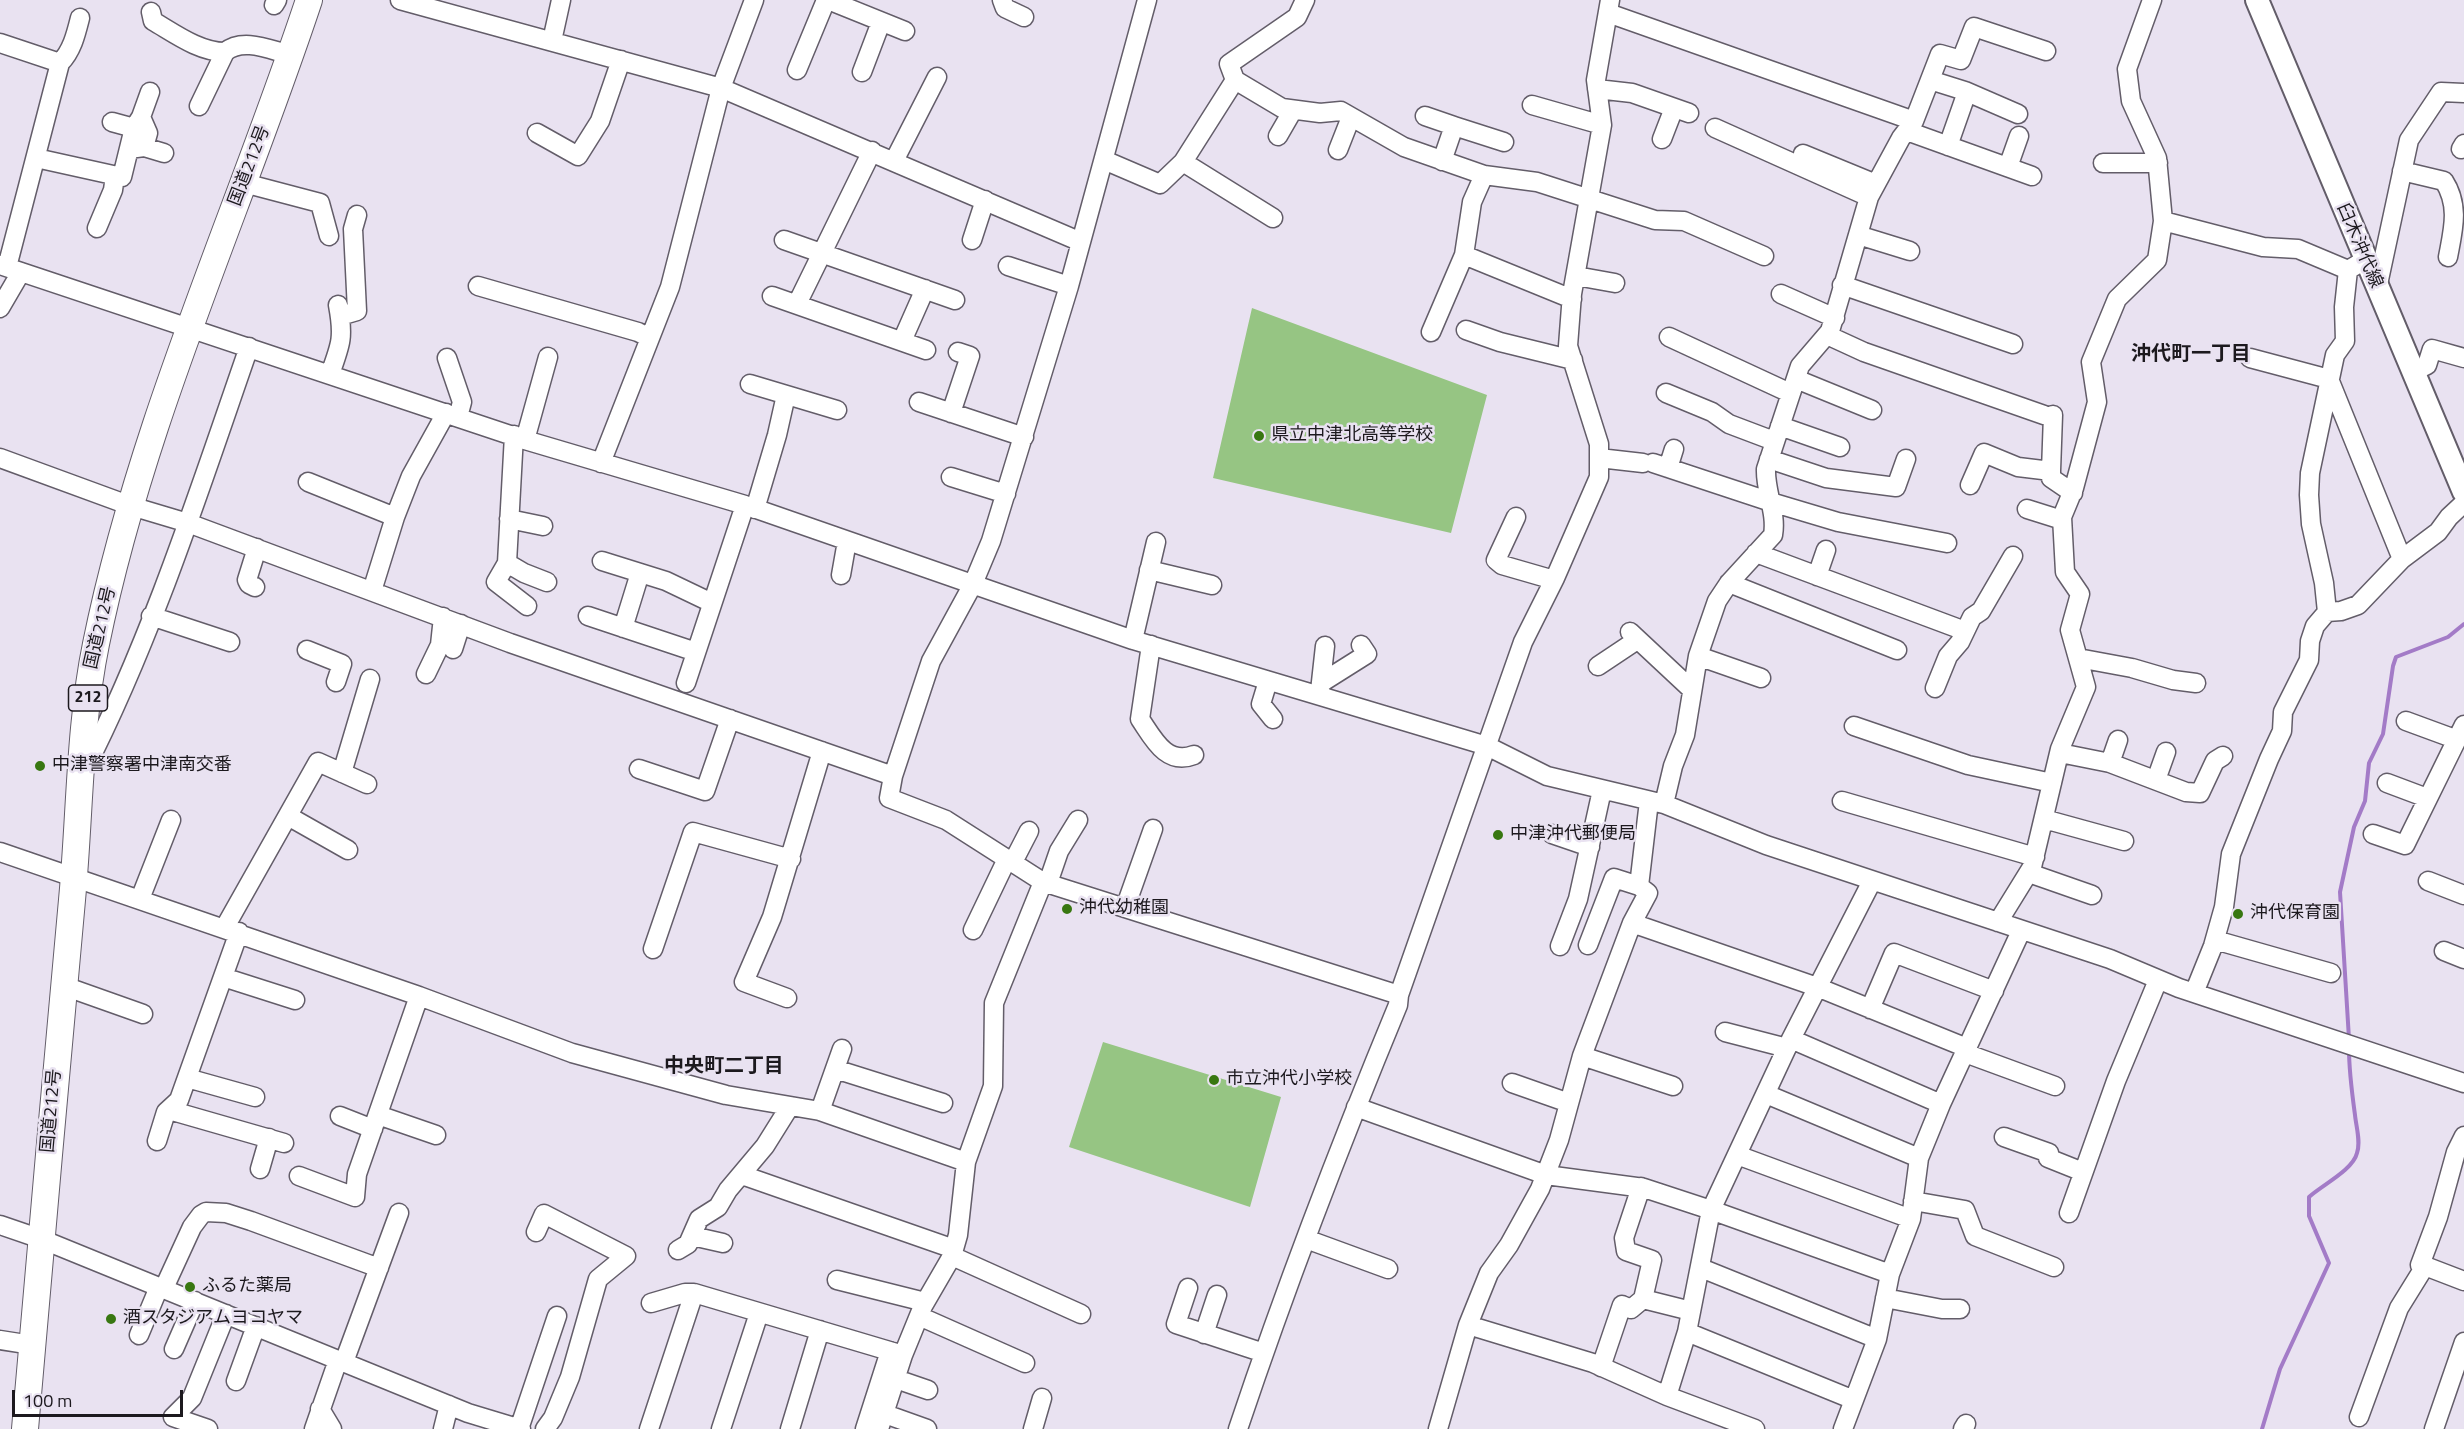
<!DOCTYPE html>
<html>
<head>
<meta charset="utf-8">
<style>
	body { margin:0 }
	#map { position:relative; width:2464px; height:1429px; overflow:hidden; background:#e9e2f1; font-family:"Titillium Web",sans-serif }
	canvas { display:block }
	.scale { position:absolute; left:12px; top:1390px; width:171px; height:27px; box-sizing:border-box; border:3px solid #1c191e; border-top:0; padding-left:8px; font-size:18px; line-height:21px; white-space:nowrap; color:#1c191e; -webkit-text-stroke:4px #e9e2f1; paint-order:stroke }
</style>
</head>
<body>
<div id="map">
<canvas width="2464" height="1429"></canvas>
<div class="scale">100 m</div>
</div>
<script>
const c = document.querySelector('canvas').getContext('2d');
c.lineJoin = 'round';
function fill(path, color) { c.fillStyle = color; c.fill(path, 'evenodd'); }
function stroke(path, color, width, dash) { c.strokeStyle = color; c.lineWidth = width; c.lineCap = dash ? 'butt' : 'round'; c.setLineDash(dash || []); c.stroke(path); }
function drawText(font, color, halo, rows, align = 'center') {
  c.font = font + ' "Titillium Web","Noto Sans JP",sans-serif'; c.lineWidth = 5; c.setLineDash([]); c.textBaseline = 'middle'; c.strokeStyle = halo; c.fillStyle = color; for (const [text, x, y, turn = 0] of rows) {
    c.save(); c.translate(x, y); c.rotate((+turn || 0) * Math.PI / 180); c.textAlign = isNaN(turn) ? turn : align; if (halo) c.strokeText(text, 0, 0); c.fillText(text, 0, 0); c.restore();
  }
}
const green = new Path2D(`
	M1252,308L1487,395L1451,533L1213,478Z
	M1103,1042L1281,1097L1250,1207L1069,1147Z`);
const stream = new Path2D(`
	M2349,1039L2340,892L2354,827L2365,801L2369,763L2383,734L2393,666L2396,657L2448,637L2464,624
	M2262,1429L2280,1369L2329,1263L2309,1216V1197C2322,1185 2353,1170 2357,1153C2361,1142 2356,1126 2355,1115C2352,1093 2349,1072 2349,1049`);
const minor = new Path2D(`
	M400,0L721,88L1081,242
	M828,0L905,31
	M1002,0L1005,8L1024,17
	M1305,0L1297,17L1229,64L1235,80L1282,108L1320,113L1341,111L1404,147L1484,175L1537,182L1655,220L1684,221L1764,256
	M274,5L277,0
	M151,12L153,21C174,33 199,52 225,52C243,37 270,50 291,55
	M1608,13L1914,121L1901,138L1869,197L1830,331L1800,366L1766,469C1765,491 1777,513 1773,535L1729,583L1717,601L1698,656L1685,735L1673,766L1664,804
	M552,41L561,0
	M0,43L60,63
	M797,70L826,0
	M862,72L881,22
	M1930,80L1965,91L2018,114
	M1597,89L1632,93L1689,113
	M1532,105L1602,125
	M199,106L225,52
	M1425,116L1454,126
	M1914,121L1940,54L1961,60L1974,27L2046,51
	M112,122L134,128
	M1715,128L1869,197
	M1907,131L2032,176
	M537,133L578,156L600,121L621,60
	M1278,136L1293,110
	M1662,139L1674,108
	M1948,146L1967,92
	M144,147L164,153
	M129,149L144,147L148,133L141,117
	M2461,149L2464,144
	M1338,150L1351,117
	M1803,154L1876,184
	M36,158L122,177L134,128L141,117L150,92
	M1104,160L1160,184L1183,162L1235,80
	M894,161L937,77
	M1442,161L1454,126L1504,142
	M1183,162L1273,218
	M2103,163H2158
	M2008,167L2019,136
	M2402,171L2444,181C2460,206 2453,230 2448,257
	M244,183L320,203L329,236
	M2163,221L2263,247L2298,249L2348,270
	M97,228L113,190L115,176
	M1858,235L1910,251
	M784,240L955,300
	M972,240L985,200
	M1464,255L1572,299
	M0,265L525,440L745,505L1133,640L1487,746L1547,776L1664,804L1766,845L2110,959L2179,988L2464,1083
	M1008,266L1069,286
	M7,267L60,63C72,51 76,34 80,18
	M1576,276L1615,283
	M1842,285L2013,344
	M478,286L638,332L650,338
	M2377,289L2409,140L2441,92L2464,93
	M1781,294L1835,318
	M772,296L926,350
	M797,304L872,151
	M0,308L21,272
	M340,316L357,311L353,229L357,215
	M1466,330L1500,342L1573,360
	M1431,332L1464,255L1472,202L1484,175
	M1827,335L1864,352L2044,415
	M1669,337L1790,393
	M902,341L925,289
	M447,358L462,402L458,417
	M2250,358L2329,379L2402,559
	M2413,372L2427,365L2432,349L2464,358
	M330,374C341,344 344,337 338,305
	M1796,379L1872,410
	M750,384L837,410
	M1666,393L1712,412L1729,424L1774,441
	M919,402L1024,437
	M951,413L970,356L958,352
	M1780,426L1840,447
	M514,435L507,563L496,582L527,606
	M525,440L548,357
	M0,458L131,506L188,523L510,643L893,776L931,661L973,584L991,541L1069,286L1147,0
	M1599,458L1643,463
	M1769,459L1826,478L1896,487L1906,459
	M601,463L670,287L721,88L754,0
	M1653,463L1771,502L1838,522L1947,543
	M1668,468L1674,449
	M2051,471L2053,415
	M951,477L1006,494
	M308,482L395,517
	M1970,485L1984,453L2018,467L2051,471V478L2073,493
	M755,509L777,435L786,395
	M2027,509L2062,520
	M1516,517L1496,560L1502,565L1554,580
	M509,519L543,526
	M1756,553L1965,631
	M602,561L666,581L712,603
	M507,563L524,573L547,582
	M1149,570L1212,585
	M841,575L847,541
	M1817,576L1826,550
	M1729,583L1897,650
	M255,587L249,584L247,580L257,548
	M372,591L395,517L411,476L446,413
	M2327,612L2324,583L2311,524L2309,495L2310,473L2335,355L2345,341L2344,307L2348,270L2365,260
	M151,616L230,642
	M588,616L696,652
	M623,628L640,573
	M1630,632L1691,689
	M1133,640L1156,542
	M1151,645L1140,719C1153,738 1166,766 1194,755
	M453,649L461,624
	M307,650L342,664L336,682
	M1698,656L1761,678
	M2078,658L2132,668L2173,680L2196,683
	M1598,666L1637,640
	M426,674L440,645L443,617
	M1268,681L1261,704L1273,719
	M686,683L745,505
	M1321,683L1367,654L1361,645
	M1935,688L1948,656L1960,642L1972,617L1981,611L2013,556
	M1320,691L1325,646
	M2406,721L2455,739
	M1854,726L1968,765L2052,783
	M2060,753L2110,763L2118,740
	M2110,763L2186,792L2200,793L2215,761L2223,756
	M639,769L705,791L730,719
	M84,771C152,638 200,488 249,347
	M342,773L370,679
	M893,776L889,798L946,820L1043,882L1399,995
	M2156,780L2166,752
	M2387,783L2427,798
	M1842,801L2035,857
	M288,816L348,850
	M2044,819L2124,841
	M1552,834L1590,847
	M2373,834L2405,845L2464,725
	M0,852L419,996L572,1053L726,1095L820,1111L966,1162
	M1013,862L1029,831
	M2029,873L2092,895
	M2428,881L2464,895
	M1048,883L1059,851L1078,820
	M140,899L171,820
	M1125,908L1153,829
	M1998,922L2032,867L2060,749L2086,687L2070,630L2080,594L2065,572L2062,517L2074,488L2097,402L2091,362L2117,299L2157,260L2163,221L2157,158L2131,101L2127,69L2152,0
	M1632,923L1817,987L1967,1048
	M225,927L318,762L367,784
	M973,930L1007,859
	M2215,940L2331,973
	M1588,945L1614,878L1639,886
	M1560,946L1578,899L1602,790
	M653,949L693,832L791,859
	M2444,951L2464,959
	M223,977L295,1000
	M64,986L143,1014
	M2194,993L2213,946L2224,907L2231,854L2269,759L2282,731L2283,712L2309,660L2310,641L2315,626L2327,612L2341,611L2358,605L2402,559L2438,532L2449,517L2464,503
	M787,998L744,982L772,917L822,751
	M1870,1009L1894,953L1994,991
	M1725,1032L1787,1048
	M1791,1039L1941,1104
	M1965,1053L2055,1086
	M1582,1056L1673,1086
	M835,1069L943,1103
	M187,1078L255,1097
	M1512,1083L1569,1103
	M1766,1094L1919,1158
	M1356,1107L1546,1175L1644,1188L1711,1210L1890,1274
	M169,1110L284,1143
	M820,1111L842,1049
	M378,1115L436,1135
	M340,1116L373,1129
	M2004,1137L2049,1153L2048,1158L2083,1172
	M157,1141L166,1112L179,1100L239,932
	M1737,1155L1911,1219
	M260,1169L269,1138
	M742,1175L954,1249
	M299,1176L355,1197L357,1174L419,996
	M1913,1201L1965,1210L1975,1236L2054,1267
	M2069,1213L2116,1081L2158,980
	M0,1225L41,1239L468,1413L521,1429
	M536,1232L544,1214L626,1256L598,1279L570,1377L553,1418L545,1429
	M692,1236L723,1243
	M1306,1239L1388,1269
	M678,1250L688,1244L699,1219L718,1207L728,1190L765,1146L790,1106
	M952,1256L1081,1314
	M2425,1266L2420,1265L2438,1217L2456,1152L2464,1136
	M1701,1268L1877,1339
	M837,1280L925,1302
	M164,1288L192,1227L201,1215L206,1212L226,1213L251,1221L379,1268
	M1188,1288L1176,1324L1264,1353
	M1885,1298L1942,1309H1960
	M1643,1299L1691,1311
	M651,1303L685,1293H694
	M919,1316L1025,1363
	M1468,1325L1593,1363L1667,1396L1755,1429
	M1687,1332L1854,1400
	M1204,1334L1217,1295
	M139,1335L159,1287
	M0,1340L32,1345
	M174,1349L195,1301
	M344,1362L399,1213
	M1601,1367L1622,1305L1631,1309L1643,1299L1652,1260L1626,1251L1624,1238L1641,1187
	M896,1379L928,1390
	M236,1381L256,1326
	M1667,1396L1687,1332L1711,1210L1791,1039L1872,881
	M320,1409L332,1429
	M885,1414L927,1429
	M2359,1417L2399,1308L2425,1266L2464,1281
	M208,1429L173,1417L192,1398L226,1314
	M314,1429L338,1360
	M443,1429L449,1405
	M519,1429L557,1316
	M649,1429L694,1293L903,1355
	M721,1429L759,1313
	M790,1429L820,1330
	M865,1429L890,1351
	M879,1429L903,1355L923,1306L952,1256L958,1235L966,1162L993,1086L994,1003L1043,882
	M1033,1429L1042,1398
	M1238,1429C1286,1286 1340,1145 1398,1005L1399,995L1523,642L1555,578L1599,477V444L1568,346L1572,294L1602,125L1596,80L1610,0
	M1438,1429L1468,1325L1489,1273L1509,1245L1540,1189L1559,1140L1582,1056L1632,923L1648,893L1639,886L1649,801
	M1843,1429L1877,1339L1890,1274L1911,1219L1919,1158L1941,1104L2021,931
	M1963,1429L1966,1424
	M2434,1429L2464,1342`);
const major = new Path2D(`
	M2257,0L2464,492`);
const highway = new Path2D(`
	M25,1429C40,1253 56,1076 72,900C80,815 79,727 96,644C141,422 238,214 309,0`);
const markers = [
	[1259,436,6,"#387711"],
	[40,766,6,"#387711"],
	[1498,835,6,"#387711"],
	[1067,909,6,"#387711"],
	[2238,914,6,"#387711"],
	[1214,1080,6,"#387711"],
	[190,1287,6,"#387711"],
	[111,1319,6,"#387711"]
];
const shields = [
	[88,698,39]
];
const shieldNames = [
	["212",88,698]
];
const streetNames = [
	["国道212号",250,166,-69],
	["臼木沖代線",2359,246,67],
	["国道212号",101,628,-77],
	["国道212号",52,1111,-85]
];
const poiNames = [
	["県立中津北高等学校",1271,436],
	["中津警察署中津南交番",52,766],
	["中津沖代郵便局",1510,835],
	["沖代幼稚園",1079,909],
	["沖代保育園",2250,914],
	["市立沖代小学校",1226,1080],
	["ふるた薬局",202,1287],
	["酒スタジアムヨコヤマ",123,1319]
];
const neighbourhoodNames = [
	["沖代町一丁目",2191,355],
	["中央町二丁目",724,1067]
];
fill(green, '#96c583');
stroke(stream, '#a37bc7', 4);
stroke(minor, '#635d69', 21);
stroke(major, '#635d69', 26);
stroke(highway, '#635d69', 28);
stroke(minor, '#fff', 18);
stroke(major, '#fff', 22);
stroke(highway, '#fff', 26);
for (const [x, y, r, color] of markers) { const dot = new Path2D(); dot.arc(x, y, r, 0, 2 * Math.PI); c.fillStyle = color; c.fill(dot); stroke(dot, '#e9e2f1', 2); }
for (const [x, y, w] of shields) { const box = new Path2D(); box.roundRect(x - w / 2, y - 13, w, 26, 4.5); c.fillStyle = '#e9e2f1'; c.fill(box); stroke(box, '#1c191e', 1.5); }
drawText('bold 16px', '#1c191e', null, shieldNames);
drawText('18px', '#1c191e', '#e9e2f1', streetNames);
drawText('18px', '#1c191e', '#e9e2f1', poiNames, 'left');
drawText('bold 20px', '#1c191e', '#e9e2f1', neighbourhoodNames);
</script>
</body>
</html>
